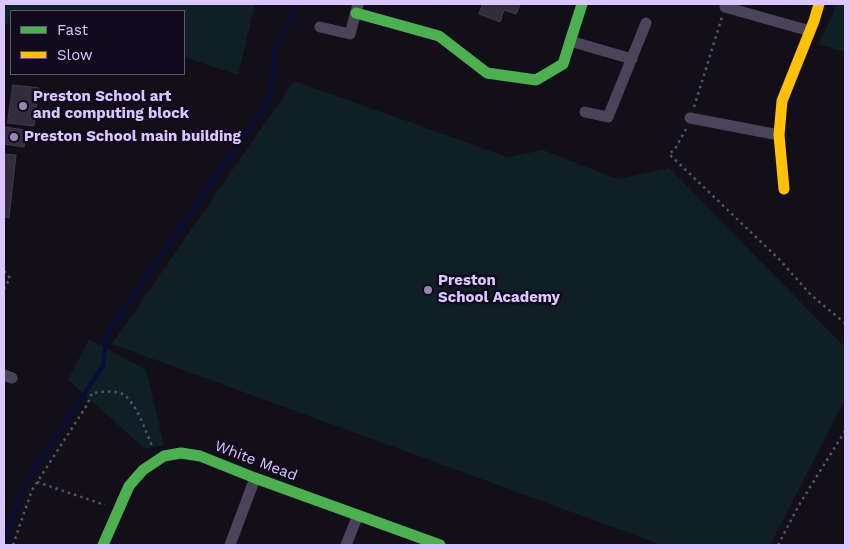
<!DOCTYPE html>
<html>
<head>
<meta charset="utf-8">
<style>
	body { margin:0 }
	#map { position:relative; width:849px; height:549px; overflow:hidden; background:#130f19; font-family:"Work Sans",sans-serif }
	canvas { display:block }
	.frame { position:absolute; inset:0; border:5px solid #dbc7ff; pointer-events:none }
	.legend { position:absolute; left:10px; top:10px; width:175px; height:65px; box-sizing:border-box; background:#120b1d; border:1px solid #625677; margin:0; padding:6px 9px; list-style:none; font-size:15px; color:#dbc7ff }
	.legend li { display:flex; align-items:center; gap:10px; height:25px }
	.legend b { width:25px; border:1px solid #625677 }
</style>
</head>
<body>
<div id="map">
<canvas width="849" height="549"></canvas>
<div class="frame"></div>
<ul class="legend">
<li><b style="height:6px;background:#4caf50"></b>Fast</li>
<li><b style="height:6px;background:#ffc107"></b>Slow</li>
</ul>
</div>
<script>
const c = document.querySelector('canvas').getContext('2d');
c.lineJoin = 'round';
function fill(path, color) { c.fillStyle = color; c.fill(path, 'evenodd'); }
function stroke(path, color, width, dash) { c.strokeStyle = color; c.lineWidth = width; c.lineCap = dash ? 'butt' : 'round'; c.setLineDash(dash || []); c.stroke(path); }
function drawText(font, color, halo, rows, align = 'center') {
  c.font = font + ' "Work Sans",sans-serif'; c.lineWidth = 5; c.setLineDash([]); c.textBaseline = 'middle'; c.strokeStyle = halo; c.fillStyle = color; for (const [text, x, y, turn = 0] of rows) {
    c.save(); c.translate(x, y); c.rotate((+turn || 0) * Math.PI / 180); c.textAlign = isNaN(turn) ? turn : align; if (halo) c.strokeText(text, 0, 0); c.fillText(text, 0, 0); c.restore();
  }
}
const green = new Path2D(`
	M4,4H255L238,75L184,57V11H11V25L4,24Z
	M836,4H845V52L818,44L831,19Z
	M294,81L508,157L543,150L617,179L669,168L845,347V399L770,545H662L112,344Z
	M89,339L146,370L164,445L145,449L68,380Z`);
const stream = new Path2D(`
	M4,543L25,483L103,366L107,333L271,97L274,51L297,4`);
const building = new Path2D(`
	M483,4H520L516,14L504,10L500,22L479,14Z
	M13,85L39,88L34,126L8,123Z
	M4,127L26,130L24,147L4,144Z
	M4,154L16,155L9,218L4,217Z`);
const path = new Path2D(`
	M694,107L722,17
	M686,129L675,149L669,154L779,259L811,295L845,323
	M4,271L10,278L4,289
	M37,482L105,505
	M13,545L32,490L87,405L92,393C101,392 111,390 120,393C135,398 146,432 152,446
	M778,545L799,505L845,431`);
const street = new Path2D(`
	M725,7L810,31
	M320,27L350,34L358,4
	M570,41L632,59
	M585,112L608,117L646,23
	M690,118L779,135
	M4,375L12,378
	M230,545L255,478
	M346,545L358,515`);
const fast = new Path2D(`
	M356,13L439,36L487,73L536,80L563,64L582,4
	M103,545L129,486L143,470L164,456L181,453L200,456L255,478L440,545`);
const slow = new Path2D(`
	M784,189L779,135L782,101L814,21L819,4`);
const markers = [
	[23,106,5,"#9587ae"],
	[14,137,5,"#9587ae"],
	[428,290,5,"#9587ae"]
];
const poiNames = [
	["Preston School art",33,97],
	["and computing block",33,114],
	["Preston School main building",24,137],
	["Preston",438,281],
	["School Academy",438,298]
];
const streetNames = [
	["White Mead",256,461,21]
];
fill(green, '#0f1f25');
stroke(stream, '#090e37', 4.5);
fill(building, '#332c3d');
stroke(building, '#41394e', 1);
stroke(path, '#4e5668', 2.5, [2.5, 4]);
stroke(street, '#49445a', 11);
stroke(fast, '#4caf50', 11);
stroke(slow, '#ffc107', 11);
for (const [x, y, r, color] of markers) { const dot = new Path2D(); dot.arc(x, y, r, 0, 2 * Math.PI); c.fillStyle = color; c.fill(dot); stroke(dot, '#120b1d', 2); }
drawText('bold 15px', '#dbc7ff', '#120b1d', poiNames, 'left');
drawText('15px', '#dbc7ff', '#120b1d', streetNames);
</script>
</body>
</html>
